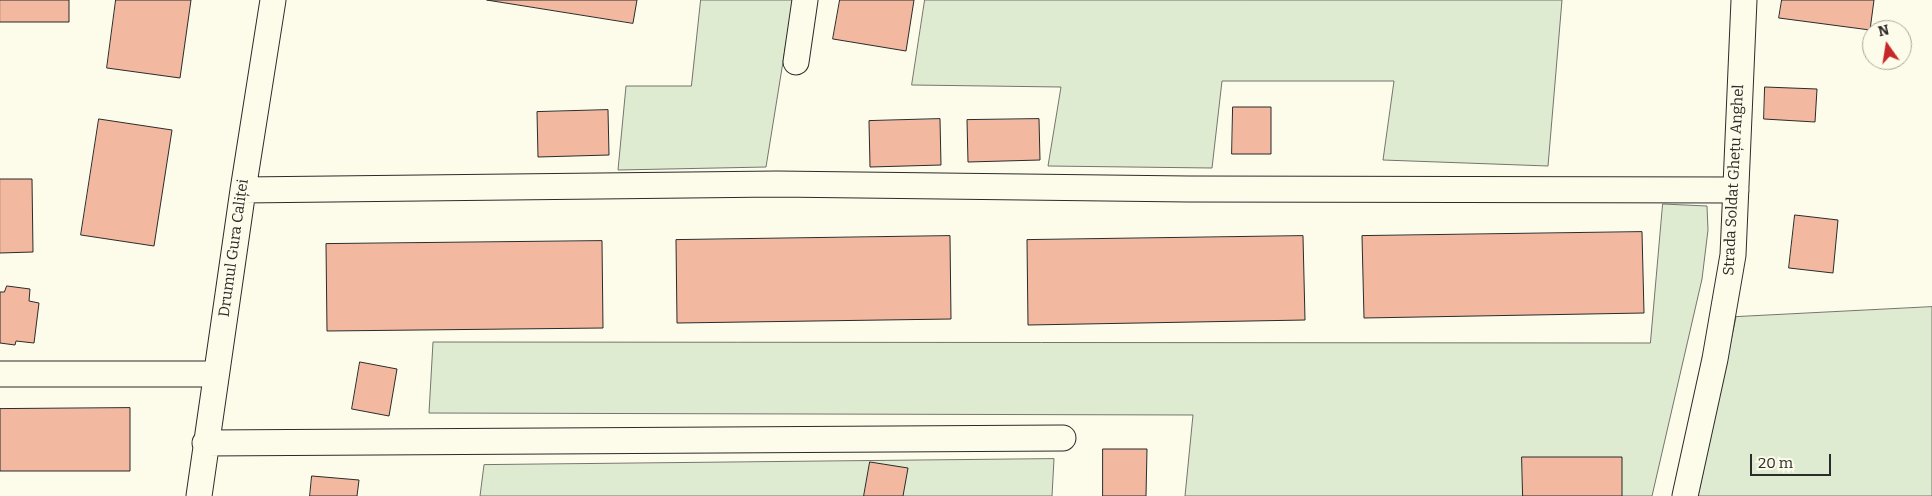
<!DOCTYPE html>
<html>
<head>
<meta charset="utf-8">
<style>
	body { margin:0 }
	#map { position:relative; width:1932px; height:496px; overflow:hidden; background:#fdfbea; font-family:Bitter,serif }
	canvas { display:block }
	.north { position:absolute; left:1862px; top:20px; width:50px; height:50px; box-sizing:border-box; background:#fdfbea; border:1px solid #a9a89e; border-radius:50%; rotate:347deg; font-size:14px; font-weight:700; line-height:20px; text-align:center; color:#2b2b2b }
	.north::after { content:''; display:block; margin:auto; width:18px; height:22px; background:#c62828; clip-path:polygon(50% 0,100% 100%,50% 72%,0 100%) }
	.scale { position:absolute; left:1750px; top:454px; width:81px; height:22px; box-sizing:border-box; border:2px solid #2b2b2b; border-top:0; padding-left:6px; font-size:15px; line-height:18px; white-space:nowrap; color:#2b2b2b; -webkit-text-stroke:4px #fdfbea; paint-order:stroke }
</style>
</head>
<body>
<div id="map">
<canvas width="1932" height="496"></canvas>
<div class="north">N</div>
<div class="scale">20 m</div>
</div>
<script>
const c = document.querySelector('canvas').getContext('2d');
c.lineJoin = 'round';
function fill(path, color) { c.fillStyle = color; c.fill(path, 'evenodd'); }
function stroke(path, color, width, dash) { c.strokeStyle = color; c.lineWidth = width; c.lineCap = dash ? 'butt' : 'round'; c.setLineDash(dash || []); c.stroke(path); }
function drawText(font, color, halo, rows, align = 'center') {
  c.font = font + ' Bitter,serif'; c.lineWidth = 4; c.setLineDash([]); c.textBaseline = 'middle'; c.strokeStyle = halo; c.fillStyle = color; for (const [text, x, y, turn = 0] of rows) {
    c.save(); c.translate(x, y); c.rotate((+turn || 0) * Math.PI / 180); c.textAlign = isNaN(turn) ? turn : align; if (halo) c.strokeText(text, 0, 0); c.fillText(text, 0, 0); c.restore();
  }
}
const green = new Path2D(`
	M701,0H793L766,167L618,170L626,86H691Z
	M925,0H1562L1548,166L1383,160L1394,81H1222L1212,168L1048,166L1061,87L912,85Z
	M1663,204L1707,206L1708,230L1702,279L1652,496H1185L1193,415L429,413L433,342L1650,343Z
	M1932,307V496H1698L1736,317Z
	M1054,459L1052,496H480L484,465Z`);
const building = new Path2D(`
	M0,0H69V22H0Z
	M116,0H191L180,78L107,68Z
	M487,0H637L633,23Z
	M840,0H914L906,51L833,39Z
	M1782,0H1874L1870,30L1779,18Z
	M1765,87L1817,89L1815,122L1764,119Z
	M1233,107H1271V154H1232Z
	M608,110L609,155L538,157L537,112Z
	M99,119L172,130L154,246L81,235Z
	M940,119L941,165L870,167L869,121Z
	M1039,119L1040,160L968,162L967,120Z
	M0,179H32L33,252L0,253Z
	M1795,215L1838,220L1833,273L1789,268Z
	M1642,232L1644,313L1364,318L1362,236Z
	M950,236L951,319L677,323L676,240Z
	M1303,236L1305,320L1028,325L1027,240Z
	M602,241L603,328L327,331L326,244Z
	M7,286L30,289L29,301L39,303L34,343L16,341L15,345L0,343V292H4Z
	M360,362L397,369L389,416L352,409Z
	M130,408V471H0V409Z
	M1103,449H1147L1146,496H1103Z
	M1522,457H1622V496H1523Z
	M870,462L908,468L903,496H864Z
	M312,476L359,480L357,496H310Z`);
const minor = new Path2D(`
	M796,62L805,0
	M243,190L777,184L1188,189L1736,190
	M0,374H216
	M205,443L1063,438
	M199,496L243,190L273,0
	M1685,496L1715,359L1733,255L1744,0`);
const streetNames = [
	["Strada Soldat Ghețu Anghel",1734,180,-87],
	["Drumul Gura Caliței",234,248,-82]
];
fill(green, '#deebd1');
stroke(green, '#74746e', 1);
fill(building, '#f2b8a0');
stroke(building, '#2b2b2b', 1);
stroke(minor, '#2b2b2b', 27);
stroke(minor, '#fdfbea', 25);
drawText('15px', '#2b2b2b', '#fdfbea', streetNames);
</script>
</body>
</html>
